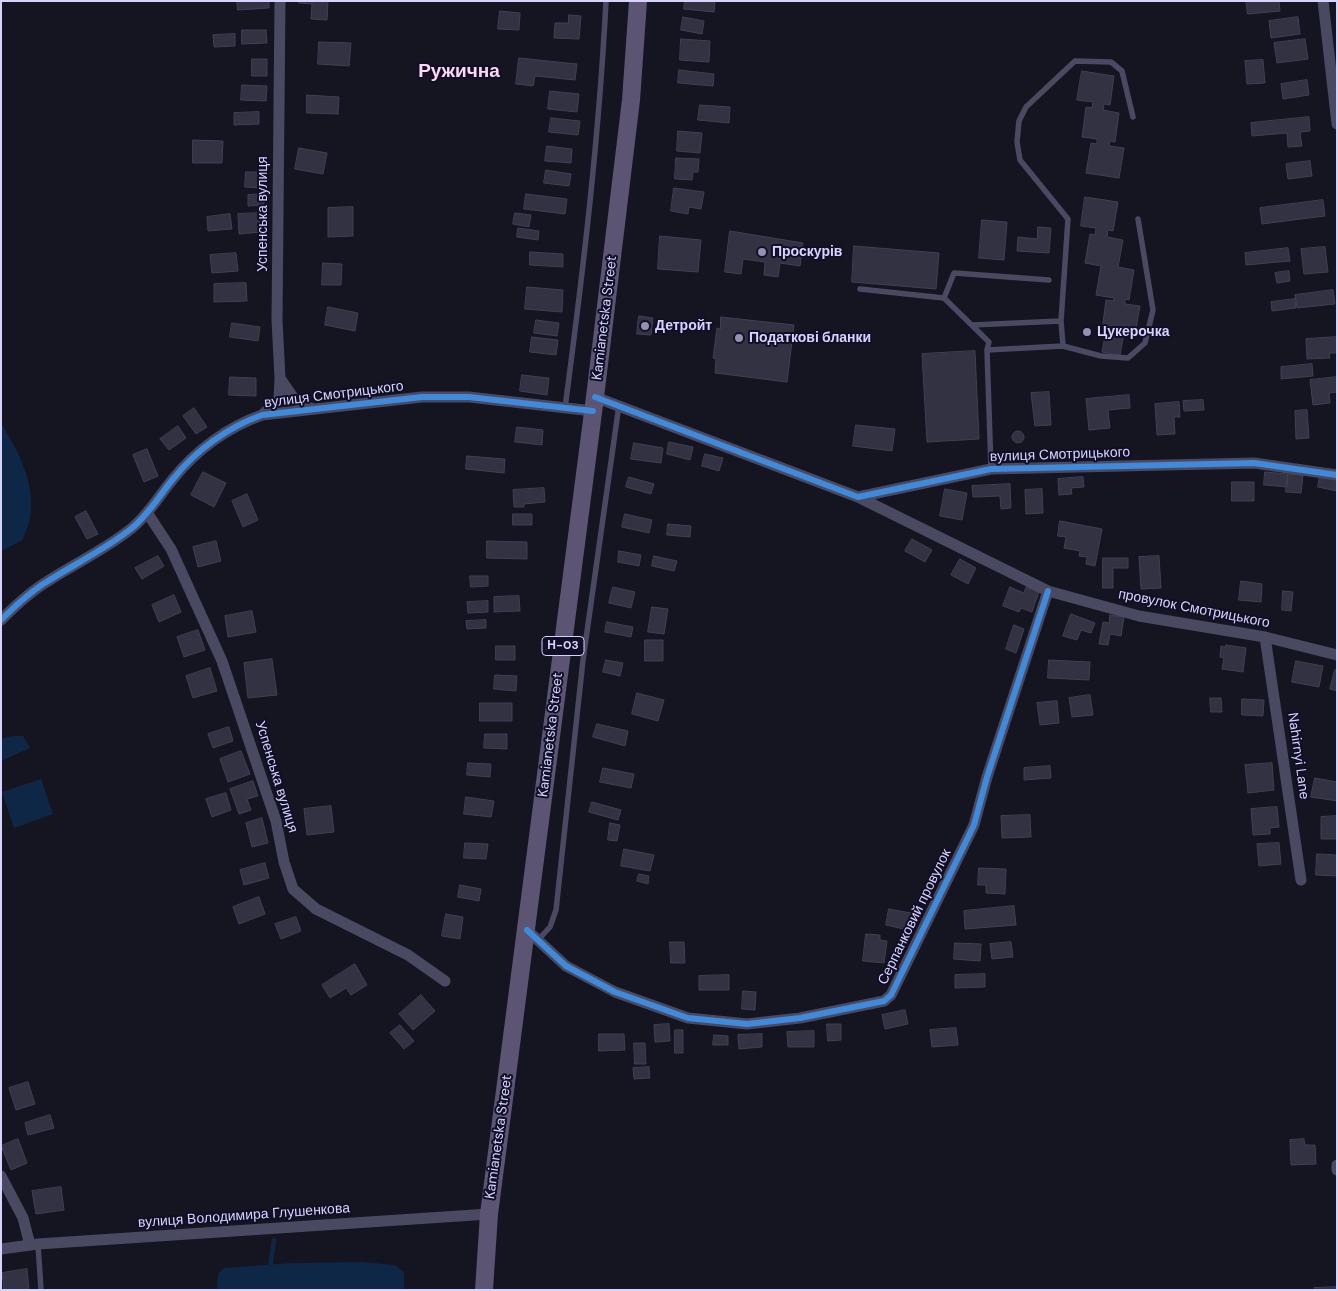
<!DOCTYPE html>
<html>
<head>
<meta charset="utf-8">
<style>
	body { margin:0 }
	#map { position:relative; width:1338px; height:1291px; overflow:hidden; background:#151421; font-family:"DM Sans",sans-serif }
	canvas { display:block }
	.frame { position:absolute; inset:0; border:2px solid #d6d4ff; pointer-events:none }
</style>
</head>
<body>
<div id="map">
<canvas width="1338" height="1291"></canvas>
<div class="frame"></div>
</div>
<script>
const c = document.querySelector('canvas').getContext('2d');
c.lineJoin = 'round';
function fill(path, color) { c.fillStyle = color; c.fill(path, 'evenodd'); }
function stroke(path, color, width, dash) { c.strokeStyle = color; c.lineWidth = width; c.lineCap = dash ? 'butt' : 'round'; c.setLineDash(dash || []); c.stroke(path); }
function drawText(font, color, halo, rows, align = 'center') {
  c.font = font + ' "DM Sans",sans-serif'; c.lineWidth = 4; c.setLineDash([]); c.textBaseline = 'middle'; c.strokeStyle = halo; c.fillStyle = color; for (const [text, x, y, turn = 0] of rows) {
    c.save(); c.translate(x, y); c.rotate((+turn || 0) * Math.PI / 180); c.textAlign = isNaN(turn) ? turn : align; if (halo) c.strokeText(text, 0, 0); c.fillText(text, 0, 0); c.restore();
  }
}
const water = new Path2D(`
	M1,423C17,449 37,486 30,518C29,525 25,533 23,540L1,551Z
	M12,736H23L30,748L1,761V739Z
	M41,779L53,814L14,828L2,792Z
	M361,1262L395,1265L404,1272V1290H217L218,1274L224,1268L292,1263Z`);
const stream = new Path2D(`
	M270,1269L274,1240`);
const building = new Path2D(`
	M237,1H269V8L238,10Z
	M299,1H328L327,20L311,19L312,4L299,3Z
	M685,1H715L714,12L684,9Z
	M1246,1H1279L1280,11L1248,14Z
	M500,11L520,13L519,30L498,29Z
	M569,15L581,16L579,39L554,38L555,23H568Z
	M683,17L704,21L702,34L681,30Z
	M1298,17L1300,34L1271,38L1269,21Z
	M242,30H266L267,43L242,44Z
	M235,34V46L214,47L213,35Z
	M681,39L710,41L709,62L680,60Z
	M1305,39L1308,59L1277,63L1274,43Z
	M319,42L351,43L349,66L318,64Z
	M519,58L577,64L575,80L535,76L533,86L516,84Z
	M252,59H267V76H252Z
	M1263,60L1265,83L1247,84L1245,61Z
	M679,70L714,74L713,86L678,83Z
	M1082,71L1114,76L1110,105L1104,104L1103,110L1119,113L1115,142L1110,141L1109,146L1124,148L1119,178L1086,173L1091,143L1097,144V139L1082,137L1086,107L1092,108L1093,102L1077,100Z
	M1307,80L1309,95L1283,99L1281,84Z
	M242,85L267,86L266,101L241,100Z
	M550,91L579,94L577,112L548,109Z
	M307,95L339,97L338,114L307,113Z
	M700,105L730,107L729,123L698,120Z
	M259,112V124L234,125V113Z
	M1309,117L1310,131L1300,132L1302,146L1288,147L1287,133L1252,136L1251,123Z
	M551,118L580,121L578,135L549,132Z
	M678,131L702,133L700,153L677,151Z
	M193,140L223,141L222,163H193Z
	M547,146L572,149L571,163L545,161Z
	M299,148L327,153L323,174L295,169Z
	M676,158L699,159L698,172H693L692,180L675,179Z
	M1310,161L1312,176L1288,179L1286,164Z
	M546,170L571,174L569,186L544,183Z
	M246,172H263V188L245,187Z
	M674,188L704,192L701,209L689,207L688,214L671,211Z
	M264,194V205L248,206V195Z
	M526,194L567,199L565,214L524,209Z
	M1085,197L1118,202L1113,231L1108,230L1107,237L1123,240L1118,267L1134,270L1129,300L1125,299V304L1140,306L1135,335L1124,333L1120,355L1102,352L1106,331L1102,330L1106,300L1113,301L1114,298L1096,295L1101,266L1085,263L1090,234L1095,235L1096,228L1081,226Z
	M1323,200L1325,216L1262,224L1260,208Z
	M353,207V236L328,237V208Z
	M261,213L262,232L239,234L238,214Z
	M515,213L531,215L529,227L513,224Z
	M230,214L232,229L208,231L207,217Z
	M982,220L1007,222L1004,260L979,258Z
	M1038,227L1051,228L1049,253L1017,251L1018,237L1037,239Z
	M518,228L539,231L538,240L517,237Z
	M730,231L803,243L800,266L780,263L778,277L764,275L765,262L743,259L741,274L725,272Z
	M660,236L701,240L698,272L658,269Z
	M854,246L939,253L936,289L852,282Z
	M1325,247L1328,272L1304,274L1301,249Z
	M1288,248L1290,261L1246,265L1245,253Z
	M530,252L563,254V267L530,265Z
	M236,253L238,271L212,273L210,255Z
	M323,263L342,264L341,285H322Z
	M1289,271L1290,281L1277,283L1275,273Z
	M246,283L247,301L214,302V284Z
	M527,287L563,290L562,312L525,309Z
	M1333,290L1335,304L1297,308L1295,295Z
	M1295,299L1296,308L1272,311L1271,302Z
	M328,307L358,313L355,331L325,325Z
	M639,316L653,318L651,335L637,334Z
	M721,317L794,325L787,382L715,373L716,359L713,358L717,328L720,329Z
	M536,320L559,323L557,336L534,333Z
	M232,323L260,327L258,341L230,337Z
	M532,337L558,340L556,355L530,352Z
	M1337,337V353H1329L1330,358L1307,359L1306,339Z
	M975,351L979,439L927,442L922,354Z
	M1312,364L1313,376L1281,379V367Z
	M522,375L549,378L547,395L520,391Z
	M230,377L256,378V396L229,395Z
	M1337,377V392L1329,393L1330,403L1313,405L1310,380Z
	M1049,392L1051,425L1035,426L1031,393Z
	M1129,395L1130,408L1108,410L1110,428L1089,430L1086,399Z
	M1203,400L1204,410L1184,411L1183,401Z
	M1179,402L1180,417H1174L1175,434L1157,435L1155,404Z
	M194,408L207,427L196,434L183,416Z
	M1307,410L1309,438L1296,439L1295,411Z
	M856,425L895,429L892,451L853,446Z
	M178,426L186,438L169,450L160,439Z
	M517,427L543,430L542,445L515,442Z
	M1012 437a6 6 0 1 1 12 0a6 6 0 1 1-12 0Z
	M669,442L693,447L690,460L667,454Z
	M634,443L663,448L661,463L631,459Z
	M147,449L158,476L144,482L133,455Z
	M705,454L723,458L719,471L702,466Z
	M467,456L505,459L504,473L466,469Z
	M203,472L226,483L214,507L191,495Z
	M1265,472L1288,474L1287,487L1264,485Z
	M1288,474L1303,475L1301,493L1286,492Z
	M1320,475L1337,479V491L1318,487Z
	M629,477L654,484L651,494L626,487Z
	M1083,477L1084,487L1071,488L1072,494L1059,495L1058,479Z
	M1232,482H1254V501H1232Z
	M1010,484L1011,508L1001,509L1000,496L973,497L972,486Z
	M544,488L545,502L524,504V507H514L513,490Z
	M945,489L967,493L962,520L940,516Z
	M1042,489L1043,513L1026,514L1025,490Z
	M247,494L258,520L243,527L232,501Z
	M86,511L98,534L87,539L75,517Z
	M513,514H532V525H513Z
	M625,514L652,520L649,533L622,527Z
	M1060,521L1102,529L1095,566L1086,564L1087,557L1079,556L1080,551L1064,548L1066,537L1058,536Z
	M668,524L691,526L690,537L667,535Z
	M912,539L932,550L925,562L905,551Z
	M216,541L221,561L198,567L193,547Z
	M487,541L527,542V559L487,558Z
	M619,551L641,555L639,566L618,562Z
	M158,556L164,566L142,579L135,568Z
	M654,556L677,561L674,571L652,566Z
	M1159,556L1161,588L1141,589L1139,557Z
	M1103,558H1128V568H1113V588H1103Z
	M960,559L976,568L968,584L951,575Z
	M470,576H488V586L471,587Z
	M1241,581L1262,584L1261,602L1239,600Z
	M613,587L635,592L631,608L609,603Z
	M1010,587L1024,593L1026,587L1039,592L1032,612L1021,608L1019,612L1003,606Z
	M1283,591L1293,592L1291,611L1282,610Z
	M174,595L181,612L159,622L152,605Z
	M519,596L520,611L494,612V597Z
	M488,601V612L468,613L467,602Z
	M652,607L668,609L664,634L648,632Z
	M252,611L256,632L228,637L225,616Z
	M1071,614L1095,623L1091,633L1081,630L1077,640L1063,636Z
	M1110,615L1124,617L1121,636L1110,634L1108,645L1099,644L1103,622L1109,623Z
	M486,620V628L467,629L466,621Z
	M607,622L633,627L631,637L605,632Z
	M1014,625L1024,629L1016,653L1006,649Z
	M198,630L205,650L184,657L177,637Z
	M645,640H663V661H645Z
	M1226,645L1246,648L1243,672L1222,669L1224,658L1220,657L1221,646L1225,647Z
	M496,646H515V660H496Z
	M272,659L277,695L248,698L244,663Z
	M606,660L623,663L620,676L603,672Z
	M1049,660L1090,662L1089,680L1048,678Z
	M1296,661L1323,666L1319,687L1292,682Z
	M210,668L217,691L193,698L186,676Z
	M1335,670H1337V691L1330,689Z
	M495,675L517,676L516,691L494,689Z
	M637,693L664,700L658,721L632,714Z
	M1090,695L1093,715L1072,717L1069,698Z
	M1210,698H1221L1222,712H1211Z
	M1242,699L1264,700L1263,716L1242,715Z
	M1057,701L1059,723L1040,725L1037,703Z
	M480,703H512V721H480Z
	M597,724L628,731L625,746L593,737Z
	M229,727L233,741L213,748L208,734Z
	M485,734H507V749L484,748Z
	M241,751L250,774L228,782L220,759Z
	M468,763L491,764L490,777L467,775Z
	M1272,763L1274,790L1248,793L1245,765Z
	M1050,766L1051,778L1024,780V768Z
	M603,768L634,774L631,788L600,782Z
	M1315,778L1337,782V801L1311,797Z
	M253,781L258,796L247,799L251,810L239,814L230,789Z
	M226,793L231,810L212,817L206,799Z
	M466,797L494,801L491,817L464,814Z
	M592,802L621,810L618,820L589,812Z
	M331,806L334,832L307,835L304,809Z
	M1277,807L1279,827L1270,828V834L1253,835L1251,809Z
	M1030,815L1031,837L1002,838L1001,816Z
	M1337,816V839H1321V817Z
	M262,818L268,843L252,847L246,823Z
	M610,823L620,825L617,841L608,840Z
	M465,843L488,844L486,859L464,858Z
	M1279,843L1281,864L1259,866L1257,844Z
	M624,849L654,855L650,871L621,866Z
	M1317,854L1337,855V876L1316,875Z
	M265,863L269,878L244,885L240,870Z
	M979,868L1006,869L1005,894L986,893V885H978Z
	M639,874L649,876L648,884L637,881Z
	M460,885L481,889L479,901L458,897Z
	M259,897L265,914L239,924L233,907Z
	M1014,906L1016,925L965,929L964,911Z
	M889,909L911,913L908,930L886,925Z
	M446,914L463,917L460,939L442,936Z
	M296,917L301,931L281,939L275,924Z
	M866,934L880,935V940L887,941L884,963L863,961Z
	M670,942H684L685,963H671Z
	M1011,942L1013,957L992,959L990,944Z
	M955,943L981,944L980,961L954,959Z
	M355,964L367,985L351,995L346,988L330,998L322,985Z
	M985,974V987L955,988V975Z
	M729,975V990H699V976Z
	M743,991L756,992L755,1010L742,1009Z
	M421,995L435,1011L413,1030L399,1014Z
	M905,1010L908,1024L885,1029L882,1015Z
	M669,1024L670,1041L655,1042L654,1025Z
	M827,1024H841V1040L828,1041Z
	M400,1025L414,1041L404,1049L390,1033Z
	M956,1028L958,1045L932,1047L930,1030Z
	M675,1030H683V1053H675Z
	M814,1031V1047H788L787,1032Z
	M599,1034H624L625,1050L599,1051Z
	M762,1034V1047L739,1049L738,1035Z
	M714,1035L728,1036V1045H713Z
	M634,1043H645L646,1064H635Z
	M649,1067L650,1078L634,1079L633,1068Z
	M28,1082L35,1104L16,1110L9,1088Z
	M50,1115L54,1128L28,1135L25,1123Z
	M18,1139L27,1163L11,1170L1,1146Z
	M1304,1139L1305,1145H1315L1316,1164L1291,1165L1290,1140Z
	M61,1187L64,1210L36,1214L32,1191Z
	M27,1269L29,1290H4L2,1273Z
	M1337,1287V1290H1315L1314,1288Z`);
const lane = new Path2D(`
	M860,289L944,298L989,342L987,350
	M944,298L954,273L1049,280
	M972,325L1061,321
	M1063,346L1061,321L1068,219L1020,160L1017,142L1019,121L1026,107L1075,61L1111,62L1122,71L1133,117
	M565,408C583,272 599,138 606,1
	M991,469L987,350L1063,346L1101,356L1128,358L1145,343L1153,310L1138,219
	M538,940L550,927L556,910L583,660L619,405
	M38,1244L41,1290`);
const street = new Path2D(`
	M280,1L277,320L280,378L297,403L313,409
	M1323,1L1337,124
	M595,397L858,497L991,469L1254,463L1337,475
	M262,415L279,399L280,378
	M858,497L1048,591L1139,616L1265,637L1337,655
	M148,514L171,549L222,661L276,821L284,862L293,889L316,909L408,955L445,981
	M1,620C15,606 31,591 48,581C76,563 106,549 132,528C149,514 159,496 173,479C196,450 228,427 262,415L422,397H469L593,411
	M1265,637L1301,880
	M527,930L566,966L615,992L688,1018L747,1024L800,1018L884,1001L891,995L974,825L987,777L1048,591
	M1337,1165V1170
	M1,1176L23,1218L30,1245
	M1,1249L38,1244L489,1214`);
const primary = new Path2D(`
	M484,1290L489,1214L595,397L631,100L638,1`);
const cycleway = new Path2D(`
	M595,397L858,497L991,469L1254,463L1337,475
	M1,620C15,606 31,591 48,581C76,563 106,549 132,528C149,514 159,496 173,479C196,450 228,427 262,415L422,397H469L593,411
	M527,930L566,966L615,992L688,1018L747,1024L800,1018L884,1001L891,995L974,825L987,777L1048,591`);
const markers = [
	[762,252,5,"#9291b1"],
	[645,326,5,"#9291b1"],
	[1087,332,5,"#9291b1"],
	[739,338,5,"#9291b1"]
];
const shields = [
	[563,646,42]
];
const shieldNames = [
	["Н-03",563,646]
];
const streetNames = [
	["Успенська вулиця",263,214,-90],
	["Kamianetska Street",605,318,-83],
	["вулиця Смотрицького",334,395,-7],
	["вулиця Смотрицького",1060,455,-2],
	["провулок Смотрицького",1194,609,11],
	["Kamianetska Street",551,735,-83],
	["Nahirnyi Lane",1298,756,82],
	["Успенська вулиця",276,777,73],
	["Серпанковий провулок",915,917,-64],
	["Kamianetska Street",499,1137,-82],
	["вулиця Володимира Глушенкова",244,1216,-4]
];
const poiNames = [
	["Проскурів",772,252],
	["Детройт",655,326],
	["Цукерочка",1097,332],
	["Податкові бланки",749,338]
];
const districtNames = [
	["Ружична",459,72]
];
fill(water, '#0f2747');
stroke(stream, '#0f2747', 4.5);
fill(building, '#333243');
stroke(building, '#413f54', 1);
stroke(lane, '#494a62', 5.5);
stroke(street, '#494a62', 11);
stroke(primary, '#5c5473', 18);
stroke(cycleway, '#408adc', 6);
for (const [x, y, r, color] of markers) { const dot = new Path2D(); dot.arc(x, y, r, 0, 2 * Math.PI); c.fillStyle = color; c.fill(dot); stroke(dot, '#110f26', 2); }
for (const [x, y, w] of shields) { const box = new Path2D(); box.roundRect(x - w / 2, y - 9.5, w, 19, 4); c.fillStyle = '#110f26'; c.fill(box); stroke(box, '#d6d4ff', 1); }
drawText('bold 12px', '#d6d4ff', null, shieldNames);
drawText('14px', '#d6d4ff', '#110f26', streetNames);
drawText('bold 14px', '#d6d4ff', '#110f26', poiNames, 'left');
drawText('bold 19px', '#ffd6f3', '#110f26', districtNames);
</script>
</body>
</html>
